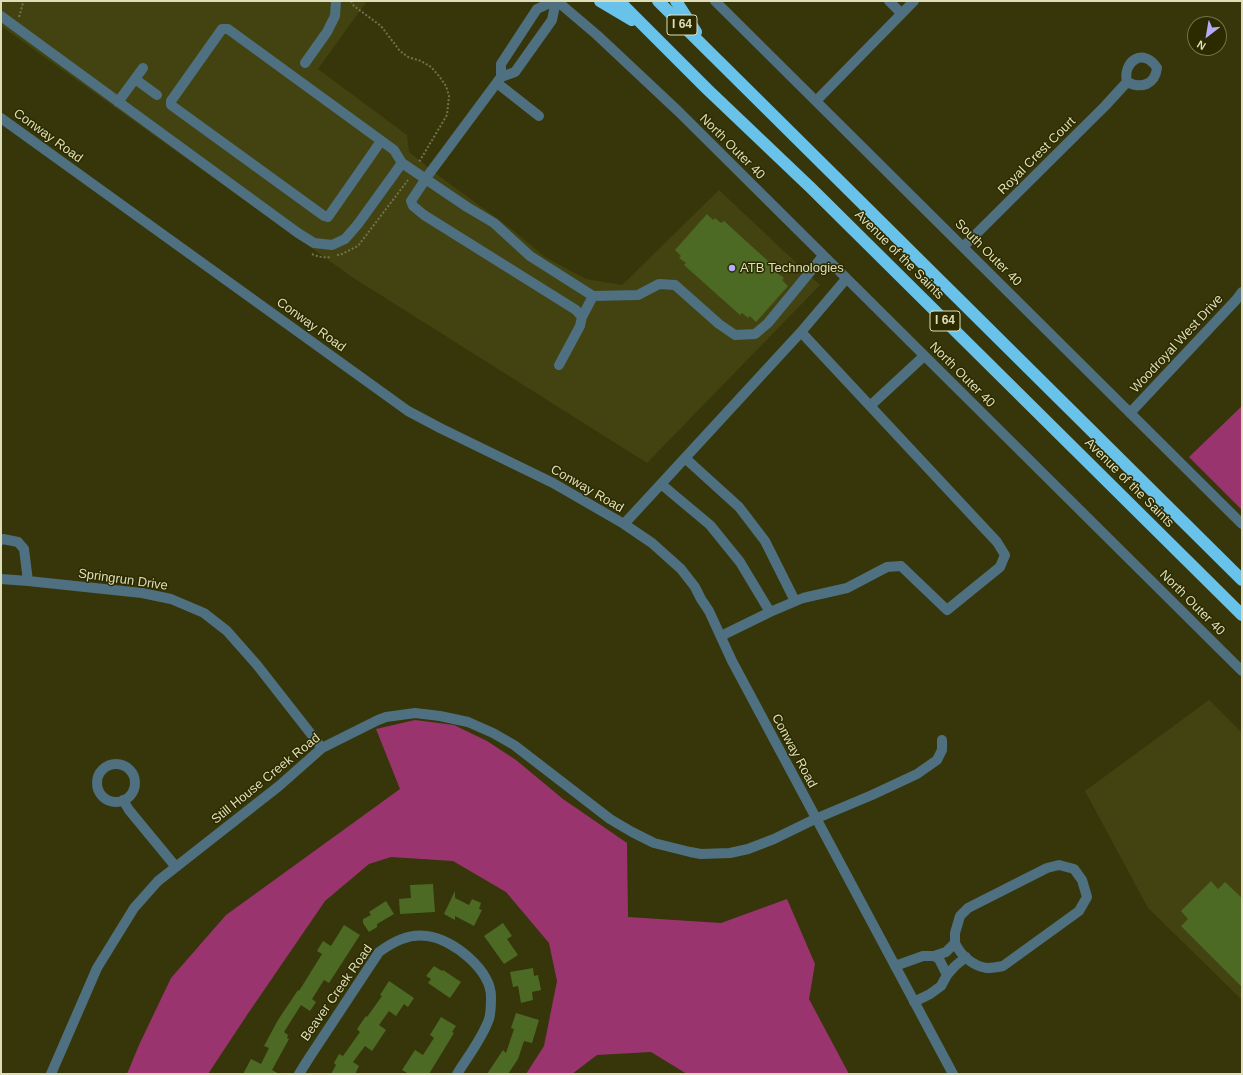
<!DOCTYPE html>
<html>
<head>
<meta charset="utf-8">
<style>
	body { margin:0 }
	#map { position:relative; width:1243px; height:1075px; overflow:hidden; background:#36360a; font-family:Arial,sans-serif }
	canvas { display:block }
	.frame { position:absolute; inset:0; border:2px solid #dedfb9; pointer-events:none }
	.north { position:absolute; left:1187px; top:16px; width:40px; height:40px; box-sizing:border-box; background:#2c2b00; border:1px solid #73734a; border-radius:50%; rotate:211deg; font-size:11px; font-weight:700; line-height:16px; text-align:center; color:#dedfb9 }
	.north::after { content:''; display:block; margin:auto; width:14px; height:18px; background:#b5acf8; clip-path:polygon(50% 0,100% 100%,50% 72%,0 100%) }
</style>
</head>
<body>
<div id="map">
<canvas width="1243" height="1075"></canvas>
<div class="frame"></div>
<div class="north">N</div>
</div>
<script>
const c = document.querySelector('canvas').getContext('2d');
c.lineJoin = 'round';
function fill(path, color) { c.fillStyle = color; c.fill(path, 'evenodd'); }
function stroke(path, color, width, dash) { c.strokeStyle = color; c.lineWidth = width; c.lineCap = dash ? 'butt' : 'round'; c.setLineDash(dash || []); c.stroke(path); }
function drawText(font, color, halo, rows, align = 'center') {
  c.font = font + ' Arial,sans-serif'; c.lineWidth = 3; c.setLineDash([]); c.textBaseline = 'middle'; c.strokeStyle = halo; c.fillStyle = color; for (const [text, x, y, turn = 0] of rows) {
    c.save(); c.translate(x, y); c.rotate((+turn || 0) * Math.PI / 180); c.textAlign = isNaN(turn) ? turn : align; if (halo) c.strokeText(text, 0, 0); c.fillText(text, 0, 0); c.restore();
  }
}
const built = new Path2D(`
	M1,1H367L318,69L407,135L409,152L443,179L509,227L545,257L586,279L622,285L719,190L820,285L647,463L352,277L1,26Z
	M1209,700L1242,733V1000L1148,908L1085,791Z`);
const forest = new Path2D(`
	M1242,406V510L1189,457Z
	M415,720L454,725L487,741L516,760L563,799L627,843L628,917L721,923L787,899L815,964L809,999L849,1074H687L651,1052L597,1055L572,1074H526L544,1046L557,981L549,943L506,892L453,861L391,857L369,864L325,901L247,1015L208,1074H127L139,1045L171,978L226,915L400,789L376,729Z`);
const building = new Path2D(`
	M707,214L713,220L715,218L721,223L724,221L779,271L777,273L784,278L782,280L788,286L756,322L750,316L748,318L742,313L740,315L684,265L686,263L679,258L681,256L675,250Z
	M1211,881L1218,889L1225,882L1242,898V987L1181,926L1188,919L1181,911Z
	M433,884L435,912L400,914L399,899L411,898L410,885Z
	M455,891V898L469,905L472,899L481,903L479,909L482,910L474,926L455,916V920L444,914Z
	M386,901L394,914L377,924V927L369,932L363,923V919L371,915L369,912Z
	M503,923L512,936L507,939L518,955L504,964L484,936Z
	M344,925L360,935L329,983L324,980L312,999L316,1002L310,1011L301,1005L284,1032L288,1035L287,1038L289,1039L272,1070L279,1074H243L251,1059L261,1064L269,1048L264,1046L278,1020L298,990L299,991L322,954L317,951L323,941L331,946Z
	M434,966L442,971L443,970L461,982L450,998L428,983L431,979L426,976Z
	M533,968L534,976L538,975L541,990L532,992L533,1000L521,1003L518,986L513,987L510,972Z
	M389,981L414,998L408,1007L404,1004L396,1016L389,1011L379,1025L386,1030L372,1051L365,1046L353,1062L359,1066L355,1074H331L336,1065L334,1063L339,1054L343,1056L360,1032L357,1029L366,1016L367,1017L382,996L380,995Z
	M516,1013L539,1020L532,1043L524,1041L518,1059L508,1074H487L503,1050L506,1053L514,1029L511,1028Z
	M441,1017L456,1026L452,1032L454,1033L429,1074H409L402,1070L415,1050L423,1055L434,1038L430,1035Z`);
const path = new Path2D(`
	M351,1L354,6L381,26L400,51L408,57L421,61L431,67L439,76L446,86L449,96L447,115L419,162
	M19,17L23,3V1
	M312,254C318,257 325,258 331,257
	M337,255L342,254L358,246L408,180`);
const minor = new Path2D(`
	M554,1L537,9L501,64V77L515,72L552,20L556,1
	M557,1L597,35L678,111L1242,671
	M715,1L1242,524
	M889,1L901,13
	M1,16L298,233L314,243L332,245L345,239L358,224L402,163L467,207L494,223L530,256L593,296L582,317
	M305,63L327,32L335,16L336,1
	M501,77L429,174L411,201L413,206L424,215L576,310L582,317L580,326L559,365
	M135,79L157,95
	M497,83L539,116
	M816,101L914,1
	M118,102L143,68
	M1,118L408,411L440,428L553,483L624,524L652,543L681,569L695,587L701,599L709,611L732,661L953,1074
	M381,141L328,217L324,216L171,105V101L222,29H228L394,150L402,163
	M963,247L1105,106L1127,82C1122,61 1144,47 1157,68C1155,85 1141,89 1127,82
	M593,296L638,295L659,284L675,285L719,324L735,335L755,334L768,323L823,256
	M801,332L846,279
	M870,406L924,356
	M1130,413L1236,300L1242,292
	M685,458L739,507L765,541L795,601
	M661,484L801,332L997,542L1005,555L1000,567L947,610L901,566L887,567L847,588L803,598L770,612
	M624,524L661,484L710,525L740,562L770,612L721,636
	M1,540L3,539L18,542L24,549L28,581
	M1,579L28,581L142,593L171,599L204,613L227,631L257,665L322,748
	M97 783a19 19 0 1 1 38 0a19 19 0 1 1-38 0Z
	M123,800L129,810L176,867
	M934,956L939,959L947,975
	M895,966L923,956H934L946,952L955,943V933L960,916L968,908L1047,868L1059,865L1074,869L1082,880L1087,897L1079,911L1003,966C998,967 992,968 987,968C973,966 961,956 955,943
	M914,1002L930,994L941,986L947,975L955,966L966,957
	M51,1074L97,968L134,908L158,881L279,786L322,748L378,720L386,717L415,713L440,716L468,722L493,733L514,745L610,819L632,832L654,843L690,852L701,854L730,853L748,849L774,839L815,819L872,795L917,774L937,760L942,750V740
	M299,1074L309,1058L379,952C393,942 409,933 427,936C453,939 491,970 491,997C491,1004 491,1013 489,1019C482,1039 468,1056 457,1074`);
const highway = new Path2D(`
	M600,1L632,20
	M619,1L707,89L811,188L1242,615
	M658,1L1242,580
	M676,1L696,32`);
const markers = [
	[732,268,4,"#b5acf8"]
];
const shields = [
	[682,25,30],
	[945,321,30]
];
const shieldNames = [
	["I 64",682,25],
	["I 64",945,321]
];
const streetNames = [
	["Conway Road",48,136,36],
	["North Outer 40",732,147,45],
	["Royal Crest Court",1037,156,-45],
	["South Outer 40",988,253,45],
	["Avenue of the Saints",899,255,45],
	["Conway Road",311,325,36],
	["Woodroyal West Drive",1177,344,-47],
	["North Outer 40",962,375,45],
	["Avenue of the Saints",1129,483,45],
	["Conway Road",587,489,30],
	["Springrun Drive",123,580,8],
	["North Outer 40",1192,603,45],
	["Conway Road",794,751,62],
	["Still House Creek Road",266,779,-39],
	["Beaver Creek Road",337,993,-55]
];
const poiNames = [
	["ATB Technologies",740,268]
];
fill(built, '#424311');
fill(forest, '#9a346e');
fill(building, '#4c6a24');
stroke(path, '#737349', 2, [2, 2]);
stroke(minor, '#4e7080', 10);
stroke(highway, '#69c2e9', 12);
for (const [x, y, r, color] of markers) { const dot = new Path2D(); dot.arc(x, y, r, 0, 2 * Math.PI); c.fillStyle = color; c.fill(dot); stroke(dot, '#2c2b00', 1.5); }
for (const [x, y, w] of shields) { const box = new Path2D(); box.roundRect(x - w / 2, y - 10, w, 20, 3); c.fillStyle = '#2c2b00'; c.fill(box); stroke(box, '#dedfb9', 1); }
drawText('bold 12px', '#dedfb9', null, shieldNames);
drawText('13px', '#dedfb9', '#2c2b00', streetNames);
drawText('13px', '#dedfb9', '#2c2b00', poiNames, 'left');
</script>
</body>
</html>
